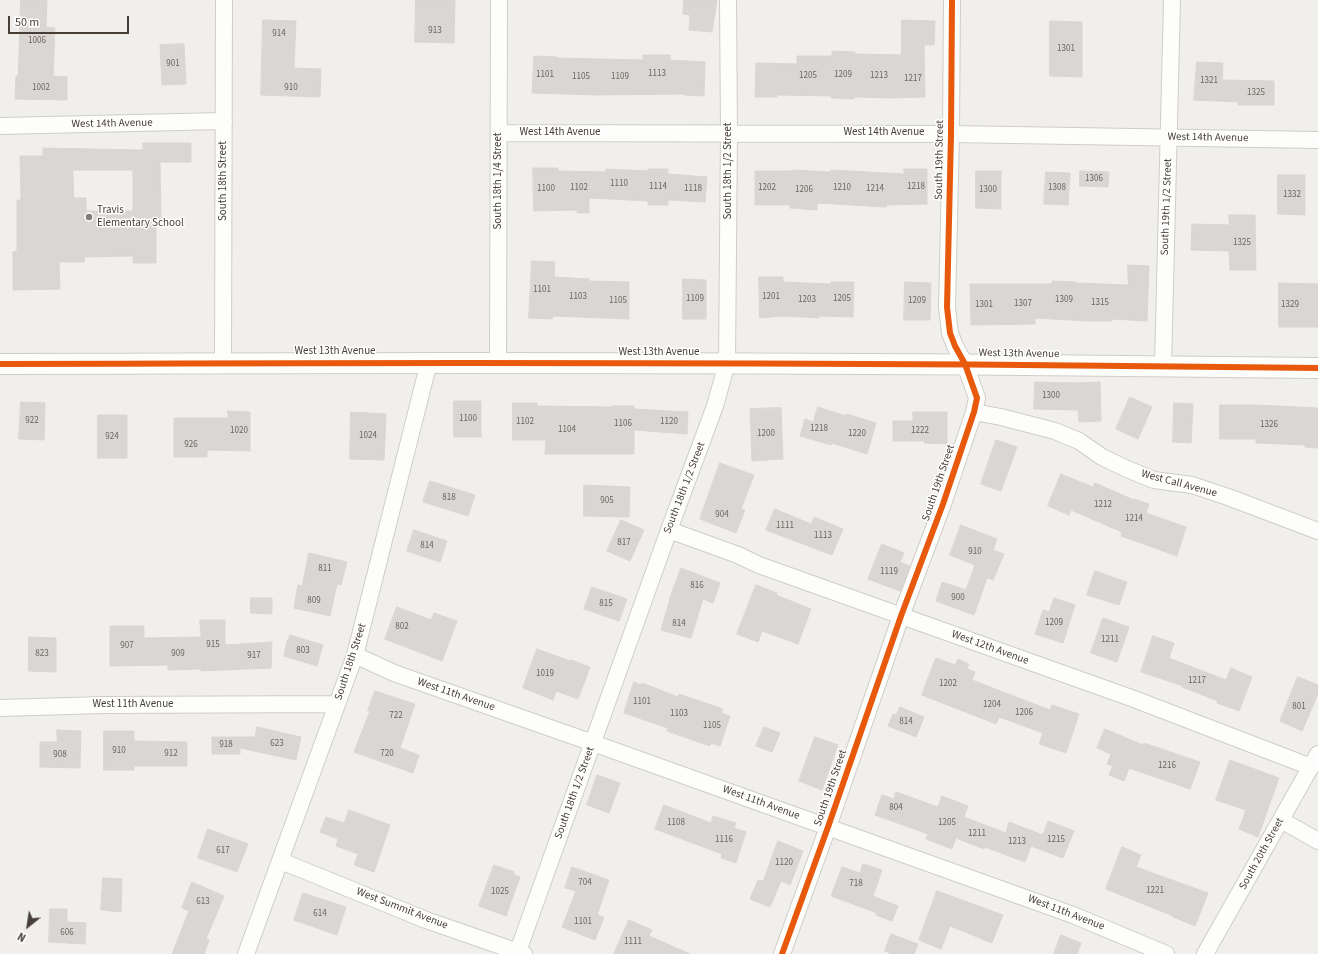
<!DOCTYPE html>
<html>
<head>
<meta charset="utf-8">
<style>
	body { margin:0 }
	#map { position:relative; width:1318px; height:954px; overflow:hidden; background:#f1efec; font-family:"Source Sans 3",sans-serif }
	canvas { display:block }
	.north { position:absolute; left:8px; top:906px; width:40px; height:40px; -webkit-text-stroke:3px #fff; paint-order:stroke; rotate:210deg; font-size:11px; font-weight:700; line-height:16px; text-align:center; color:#473f37 }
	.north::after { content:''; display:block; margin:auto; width:14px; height:18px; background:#473f37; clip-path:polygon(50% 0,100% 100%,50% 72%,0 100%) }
	.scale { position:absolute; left:8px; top:16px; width:121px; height:18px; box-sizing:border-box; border:2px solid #473f37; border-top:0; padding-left:5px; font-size:12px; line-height:14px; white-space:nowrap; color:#473f37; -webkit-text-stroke:3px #fff; paint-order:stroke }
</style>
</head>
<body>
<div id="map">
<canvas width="1318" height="954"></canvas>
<div class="north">N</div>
<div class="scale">50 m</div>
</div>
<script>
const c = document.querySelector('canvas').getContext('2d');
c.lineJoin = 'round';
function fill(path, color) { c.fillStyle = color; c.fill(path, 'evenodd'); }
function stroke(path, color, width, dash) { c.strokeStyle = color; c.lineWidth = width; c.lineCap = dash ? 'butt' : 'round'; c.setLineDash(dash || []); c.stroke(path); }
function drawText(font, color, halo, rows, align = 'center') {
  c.font = font + ' "Source Sans 3",sans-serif'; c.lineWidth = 3; c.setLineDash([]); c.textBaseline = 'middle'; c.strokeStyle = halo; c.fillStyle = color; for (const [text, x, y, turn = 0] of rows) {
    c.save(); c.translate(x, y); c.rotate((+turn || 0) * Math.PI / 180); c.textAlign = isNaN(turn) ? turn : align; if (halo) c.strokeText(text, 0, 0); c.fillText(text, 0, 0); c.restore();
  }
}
const building = new Path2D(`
	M21,0H47L46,27L55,28L53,76L67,77V100L15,99L16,76H18Z
	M416,0H455L454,43L415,42Z
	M684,0H717L712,32L689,30L690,15L683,14Z
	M263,20L296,21L294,68L321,69L320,97L261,95Z
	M902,20L935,21L934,45H924L925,97L891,98L854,97V99L831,98V96L777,95V97H755L756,63L797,64V56H832V51L855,52V54L901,55Z
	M1050,21L1082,22V77L1050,76Z
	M184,44L186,84L162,85L160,45Z
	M643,55H670V60L705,62L704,96L684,95V94L595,95L532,93L534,56L557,57V58L643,60Z
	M1197,62L1223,63L1222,80L1274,81V105H1238V102L1194,100Z
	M143,143H191V162H160L161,223H156V263H133V256L85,257L84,262H59L60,289L13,290V252L17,251V200H21L20,156H43V148L143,150ZM73,170H133V211H86V198H74Z
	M533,168H558V171L606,172V169L648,171V169H668V174L707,177L705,202L668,200V205H648V201L589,198V213H577V210L534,211Z
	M904,169H927V204L886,205V207L817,203V210L790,208V205H755V171H792V170L831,172V170L904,174Z
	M976,171H1001V209L976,208Z
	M1080,171L1109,172L1108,187L1080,186Z
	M1046,172L1070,173L1068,205L1044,204Z
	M1278,175H1305V215L1278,214Z
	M1229,215H1255L1256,270H1230L1229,251L1191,250L1192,224L1229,225Z
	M532,261L555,262L554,277L589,279V281L629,282V319L553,316L552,319L529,318Z
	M1128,265L1149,266L1147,321L1112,319V321H1088L1035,318V324L971,325L970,284H1052V281L1076,282V283L1128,285Z
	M759,277H783V282L831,284V282H854L853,317L819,316V318L784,316L760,318Z
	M683,279L706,280V319H683Z
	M905,282L931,283L930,320H904Z
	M1279,283L1318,284V327H1279Z
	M1035,382L1078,383L1100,382L1101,421L1079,422L1078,410L1034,409Z
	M1130,397L1152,407L1138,439L1116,429Z
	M454,401H481V437H454Z
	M21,402L45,403L44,440L19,439Z
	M513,403H537V406L612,407V406H634V409L688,412L687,434L634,430V454H545L546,440H513Z
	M1174,403L1193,404L1191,443L1173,442Z
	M1220,405H1257L1318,408V448L1305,447V445L1256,443V439H1220Z
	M818,407L846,416L847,414L876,423L867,454L832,443L831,445L800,436L805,419L813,422Z
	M781,408L783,459L752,461L750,409Z
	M228,411L250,412V451L207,450V457H174V418H228Z
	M351,412L386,414L384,460L350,459Z
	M913,412H947V444L924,443L925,441H893V421H913Z
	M98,415H127V458H98Z
	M996,440L1017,447L1001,491L981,484Z
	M720,463L754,475L741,509L745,510L736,533L700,519Z
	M1061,474L1093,487L1095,483L1134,500V499L1149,504L1146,513L1186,527L1177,556L1121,536L1122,532L1071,510L1069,515L1048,506Z
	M430,481L475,495L468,516L423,502Z
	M584,485L630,487L629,517L584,516Z
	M775,509L811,524L814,517L843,529L832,555L766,530Z
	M621,520L644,530L630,561L607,551Z
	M961,525L997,539L993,550L1004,554L993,580L987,578L974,615L936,601L942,582L966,590L975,565L950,555Z
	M414,530L447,541L440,562L407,551Z
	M882,544L904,553L900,562L910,566L900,591L868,579Z
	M309,553L347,562L341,585L337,584L330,616L294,608L298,585L302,586Z
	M681,568L720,583L713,603L703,599L691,638L661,630L671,595Z
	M1095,571L1127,582L1119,605L1087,595Z
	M756,585L777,593L776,595L811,609L798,644L762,631L758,642L737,634Z
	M592,587L627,599L619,621L584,609Z
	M251,598H272V614L251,613Z
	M1054,598L1075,605L1063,643L1035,634L1043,610L1049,612Z
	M397,607L431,620L434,613L457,621L442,661L385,639Z
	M1103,618L1129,627L1117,662L1091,653Z
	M200,620H225V645L272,642L271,668L201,671V669L168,670V665L110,666V626H144V638L201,637Z
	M290,635L323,645L317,666L284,656L287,641H288Z
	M1153,636L1174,643L1169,658L1226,680L1231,668L1252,677L1239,711L1217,703L1218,701L1182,687L1183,686L1141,672Z
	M29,637L56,638V672L29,671Z
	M537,649L570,661L571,660L590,667L578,699L556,691L553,700L523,688Z
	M936,658L955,665L958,659L969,664L967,669L975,672L972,680L1050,710L1052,705L1079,714L1066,753L1039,744L1043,733L999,717L996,724L922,695Z
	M1298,677L1318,685V694L1302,731L1280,721Z
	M634,682L641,685L642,683L678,697L679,694L723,709L721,713L730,716L720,746L711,743L710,746L667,731L668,728L624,713Z
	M375,691L415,704L400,748L419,755L413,773L354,752L370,711H368Z
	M900,707L924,717L916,737L888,726L893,714L896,715Z
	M257,727L301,737L296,760L240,748V754H212V737H255Z
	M764,727L780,733L772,752L756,746Z
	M1105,729L1143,745L1144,743L1200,762L1190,789L1129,768L1124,781L1109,775L1113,766L1107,764L1111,754L1097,748Z
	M57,730L81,731L80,768L40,767V742H57Z
	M104,731H134V741L187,742V766H134V770H104Z
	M815,737L838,745L822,790L799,781Z
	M1230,760L1279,778L1258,837L1239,829L1246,810L1216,800Z
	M597,775L620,783L609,813L587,805Z
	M896,792L938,807L942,796L968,806L964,817L1006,833L1009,822L1043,835L1048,821L1074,831L1063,858L1031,846L1025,862L985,847L984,849L956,838L952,849L926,839L928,834L875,815L882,795L894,799Z
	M664,805L711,823L713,816L736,823L734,828L746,832L736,863L721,858L722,854L655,829Z
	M349,810L390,825L374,872L354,865L358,854L336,846L338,839L320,832L326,817L344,823Z
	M208,829L248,844L237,872L198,858Z
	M778,841L803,851L790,885L781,881L770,907L750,899L758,880L763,881Z
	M1122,847L1141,855L1136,867L1208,893L1195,926L1173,917V916L1106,889Z
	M863,864L882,870L873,896L898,906L892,921L876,915L877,913L831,896L842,867L860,873Z
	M494,865L514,872L513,874L520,877L506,916L479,906Z
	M572,867L609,880L597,915L604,917L595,940L562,927L576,891L565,888Z
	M103,878L122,879L121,912L101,910Z
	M192,882L224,896L206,939L209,940L204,954H172L189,911L182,908Z
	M937,891L1003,915L992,943L950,926L941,949L919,940Z
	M303,893L346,907L337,935L294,920Z
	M50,909H67V922L86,923L85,944L49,942Z
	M629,920L652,930L649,936L690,954H614Z
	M891,934L918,944L914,954H892L885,951Z
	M1061,935L1081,943L1077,954H1054Z`);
const minor = new Path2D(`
	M0,126L224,121
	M499,133L951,134L1318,140
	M498,362L499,0
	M223,363L224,0
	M1163,366L1172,0
	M974,412L1001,417L1055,431L1079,441L1102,457L1127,469L1154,480L1192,485L1228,497L1318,531
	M669,530L738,555L759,565L1134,699L1311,767
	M355,655L394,673L593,743L1073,915L1166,954
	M0,708L104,705L337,704
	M1281,820L1318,841
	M281,861L426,920L524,954
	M246,954L355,655L429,362
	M517,954L669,530L715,406L727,363L729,132L728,0
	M782,954L828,827L901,616L943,504L974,412L977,398L965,364L955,346L950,333L947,307L951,134L952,0
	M1205,954L1318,754`);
const tertiary = new Path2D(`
	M0,364C439,362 879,362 1318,368`);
const cycleway = new Path2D(`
	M0,364C439,362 879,362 1318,368
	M782,954L828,827L901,616L943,504L974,412L977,398L965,364L955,346L950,333L947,307L951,134L952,0`);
const markers = [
	[89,217,4,"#827d76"]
];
const numberNames = [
	["913",435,31],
	["914",279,34],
	["1006",37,41],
	["1301",1066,49],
	["901",173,64],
	["1113",657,74],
	["1101",545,75],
	["1209",843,75],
	["1205",808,76],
	["1213",879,76],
	["1105",581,77],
	["1109",620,77],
	["1217",913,79],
	["1321",1209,81],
	["1002",41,88],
	["910",291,88],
	["1325",1256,93],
	["1306",1094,179],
	["1110",619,184],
	["1114",658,187],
	["1218",916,187],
	["1102",579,188],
	["1202",767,188],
	["1210",842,188],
	["1308",1057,188],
	["1100",546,189],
	["1118",693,189],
	["1214",875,189],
	["1206",804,190],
	["1300",988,190],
	["1332",1292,195],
	["1325",1242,243],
	["1101",542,290],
	["1103",578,297],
	["1201",771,297],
	["1109",695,299],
	["1205",842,299],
	["1203",807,300],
	["1309",1064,300],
	["1105",618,301],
	["1209",917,301],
	["1315",1100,303],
	["1307",1023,304],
	["1301",984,305],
	["1329",1290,305],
	["1300",1051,396],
	["1100",468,419],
	["922",32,421],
	["1102",525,422],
	["1120",669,422],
	["1106",623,424],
	["1326",1269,425],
	["1218",819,429],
	["1104",567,430],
	["1020",239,431],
	["1222",920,431],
	["1200",766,434],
	["1220",857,434],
	["1024",368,436],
	["924",112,437],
	["926",191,445],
	["818",449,498],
	["905",607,501],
	["1212",1103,505],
	["904",722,515],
	["1214",1134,519],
	["1111",785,526],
	["1113",823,536],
	["817",624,543],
	["814",427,546],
	["910",975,552],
	["811",325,569],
	["1119",889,572],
	["816",697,586],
	["900",958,598],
	["809",314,601],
	["815",606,604],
	["1209",1054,623],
	["814",679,624],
	["802",402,627],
	["1211",1110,640],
	["915",213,645],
	["907",127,646],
	["803",303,651],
	["823",42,654],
	["909",178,654],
	["917",254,656],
	["1019",545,674],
	["1217",1197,681],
	["1202",948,684],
	["1101",642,702],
	["1204",992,705],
	["801",1299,707],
	["1206",1024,713],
	["1103",679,714],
	["722",396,716],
	["814",906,722],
	["1105",712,726],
	["623",277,744],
	["918",226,745],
	["910",119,751],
	["912",171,754],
	["720",387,754],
	["908",60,755],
	["1216",1167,766],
	["804",896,808],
	["1108",676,823],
	["1205",947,823],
	["1211",977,834],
	["1116",724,840],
	["1215",1056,840],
	["1213",1017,842],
	["617",223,851],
	["1120",784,863],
	["704",585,883],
	["718",856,884],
	["1221",1155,891],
	["1025",500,892],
	["613",203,902],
	["614",320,914],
	["1101",583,922],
	["606",67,933],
	["1111",633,942]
];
const streetNames = [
	["West 14th Avenue",112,124,-1],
	["West 14th Avenue",560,133],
	["West 14th Avenue",884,133],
	["West 14th Avenue",1208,138,1],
	["South 19th Street",940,160,-89],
	["South 18th 1/2 Street",729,171,-90],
	["South 18th Street",224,181,-90],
	["South 18th 1/4 Street",499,181,-90],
	["South 19th 1/2 Street",1167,207,-88],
	["West 13th Avenue",335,352],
	["West 13th Avenue",659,353],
	["West 13th Avenue",1019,354,1],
	["South 19th Street",939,483,-71],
	["West Call Avenue",1179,484,15],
	["South 18th 1/2 Street",685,488,-69],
	["West 12th Avenue",990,648,20],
	["South 18th Street",351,662,-72],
	["West 11th Avenue",456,695,19],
	["West 11th Avenue",133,705],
	["South 19th Street",831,788,-71],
	["South 18th 1/2 Street",575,793,-70],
	["West 11th Avenue",761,803,20],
	["South 20th Street",1262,854,-61],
	["West Summit Avenue",402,909,21],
	["West 11th Avenue",1066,913,21]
];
const poiNames = [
	["Travis",97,211],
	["Elementary School",97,224]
];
fill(building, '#d9d6d3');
stroke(building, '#d9d6d2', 1);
stroke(minor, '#cfcdc9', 18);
stroke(tertiary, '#cfcdc9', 22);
stroke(minor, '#fdfdfc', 16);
stroke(tertiary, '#fdfdfc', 20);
stroke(cycleway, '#e8590c', 6);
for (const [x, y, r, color] of markers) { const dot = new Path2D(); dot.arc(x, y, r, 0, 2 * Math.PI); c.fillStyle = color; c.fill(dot); stroke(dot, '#fff', 1.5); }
drawText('9px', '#6d6660', null, numberNames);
drawText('11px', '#473f37', '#fff', streetNames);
drawText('11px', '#473f37', '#fff', poiNames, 'left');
</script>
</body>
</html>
